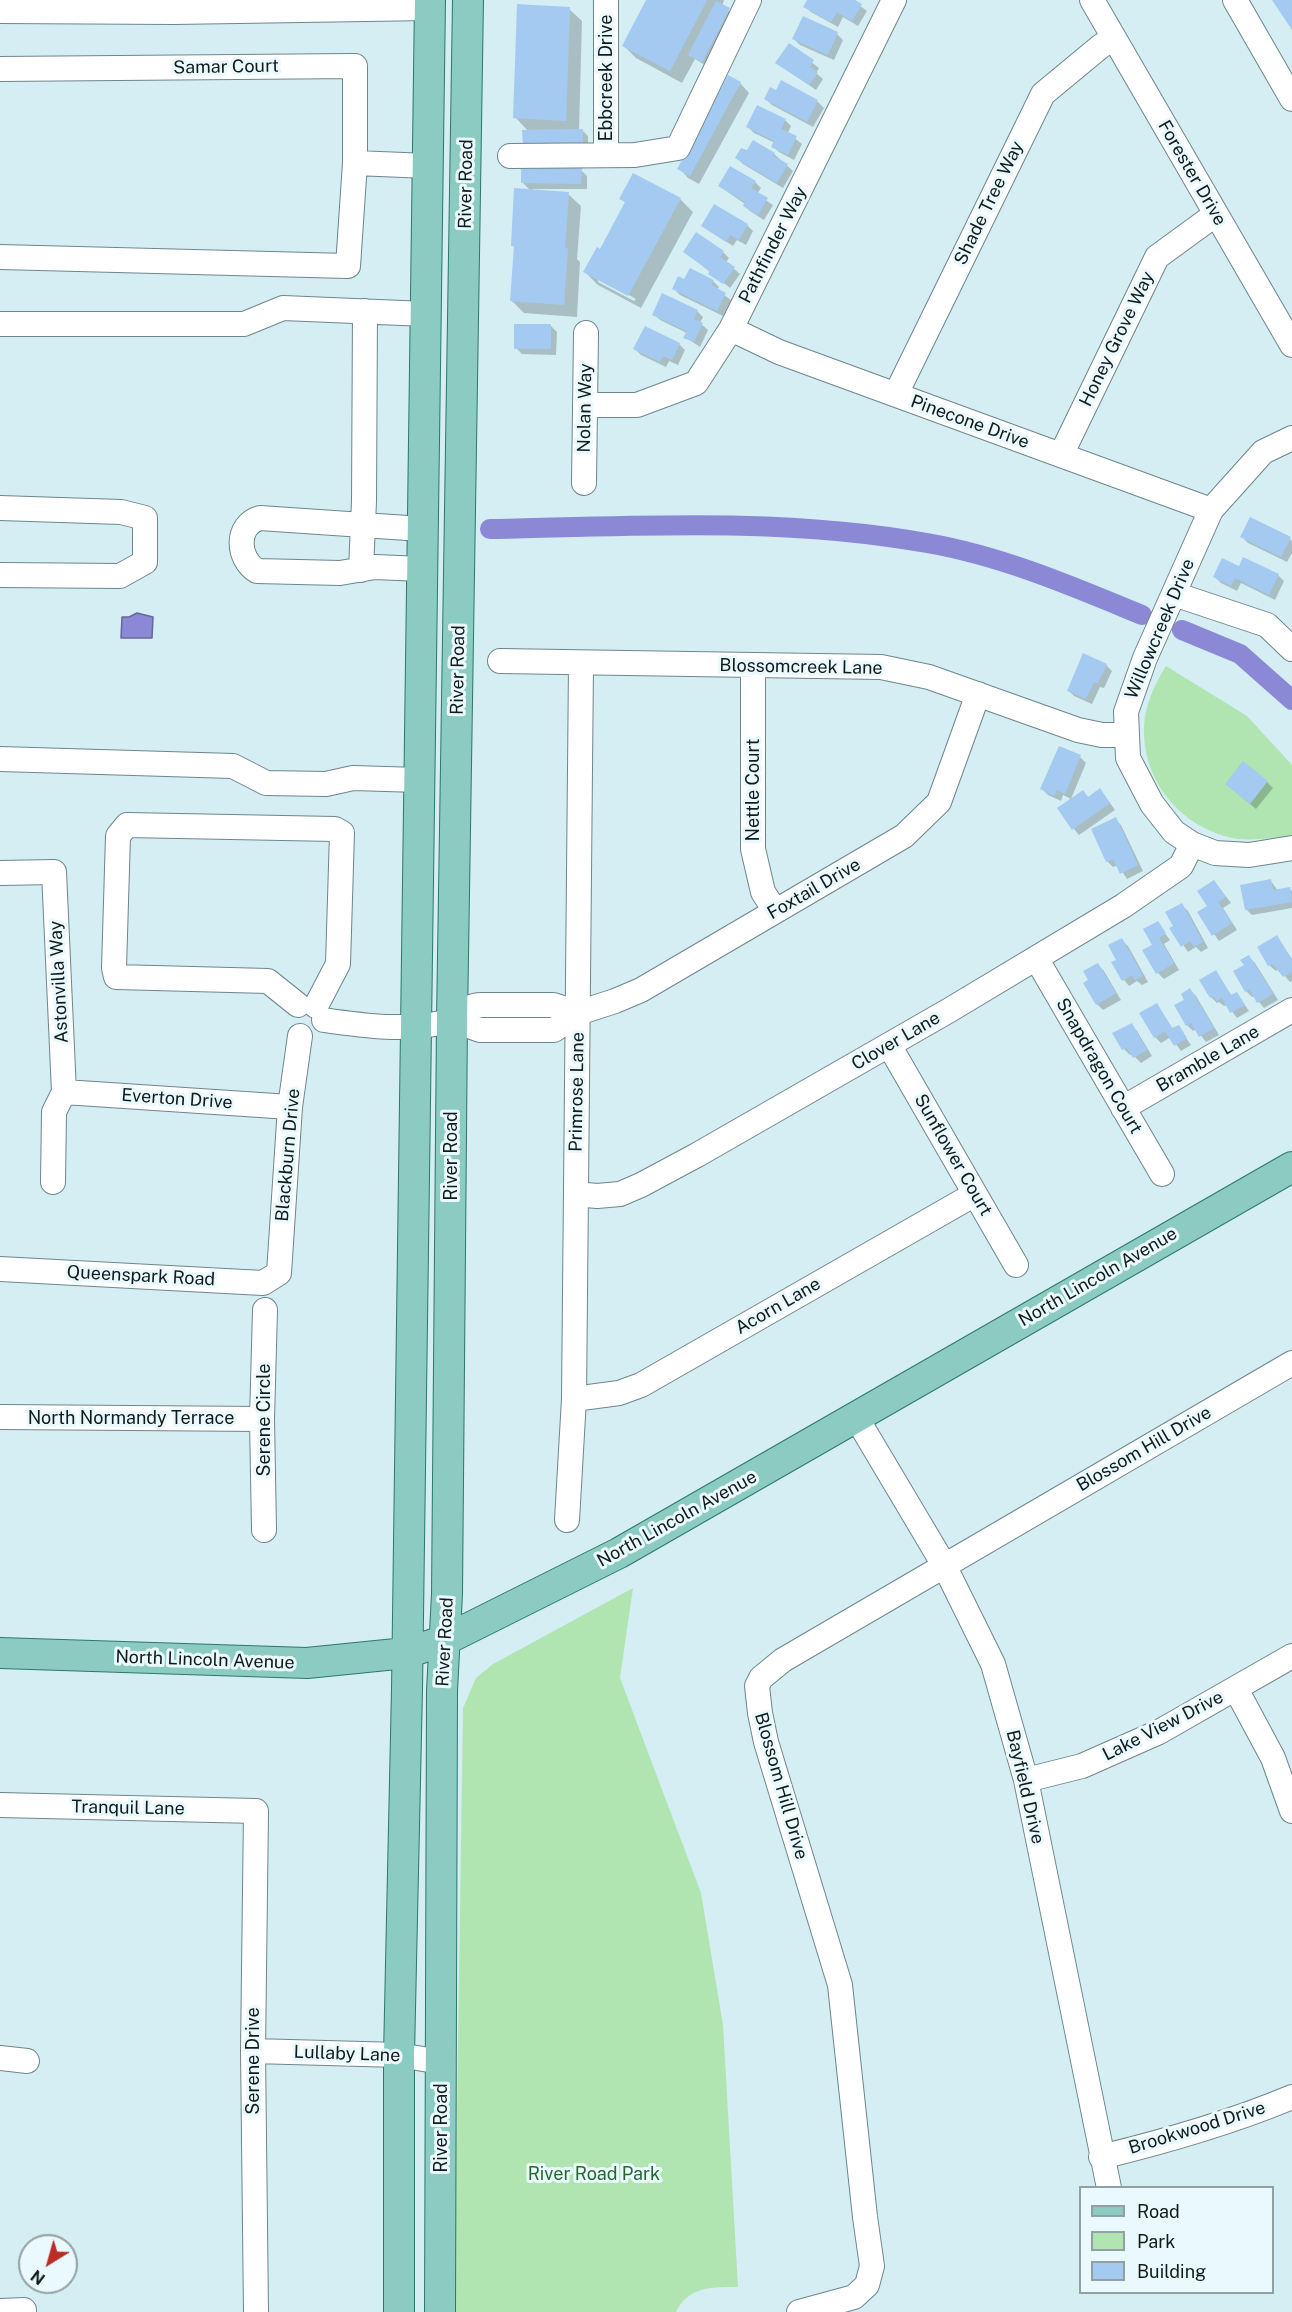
<!DOCTYPE html>
<html>
<head>
<meta charset="utf-8">
<style>
	body { margin:0 }
	#map { position:relative; width:1292px; height:2312px; overflow:hidden; background:#d4eef4; font-family:"Public Sans",sans-serif }
	canvas { display:block }
	.legend { position:absolute; left:1079px; top:2186px; width:195px; height:108px; box-sizing:border-box; background:#e9f9fd; border:2px solid #93a0a3; margin:0; padding:8px 10px; list-style:none; font-size:18px; color:#111a1c }
	.legend li { display:flex; align-items:center; gap:12px; height:30px }
	.legend b { width:30px; border:2px solid #93a0a3 }
	.north { position:absolute; left:18px; top:2234px; width:60px; height:60px; box-sizing:border-box; background:#e9f9fd; border:2px solid #93a0a3; border-radius:50%; rotate:217deg; font-size:16px; font-weight:700; line-height:24px; text-align:center; color:#111a1c }
	.north::after { content:''; display:block; margin:auto; width:21px; height:27px; background:#bb2d25; clip-path:polygon(50% 0,100% 100%,50% 72%,0 100%) }
</style>
</head>
<body>
<div id="map">
<canvas width="1292" height="2312"></canvas>
<ul class="legend">
<li><b style="height:8px;background:#8bcbc1"></b>Road</li>
<li><b style="height:16px;background:#b0e5b2"></b>Park</li>
<li><b style="height:16px;background:#a4caf1"></b>Building</li>
</ul>
<div class="north">N</div>
</div>
<script>
const c = document.querySelector('canvas').getContext('2d');
c.lineJoin = 'round';
function fill(path, color) { c.fillStyle = color; c.fill(path, 'evenodd'); }
function stroke(path, color, width, dash) { c.strokeStyle = color; c.lineWidth = width; c.lineCap = dash ? 'butt' : 'round'; c.setLineDash(dash || []); c.stroke(path); }
function drawText(font, color, halo, rows, align = 'center') {
  c.font = font + ' "Public Sans",sans-serif'; c.lineWidth = 6; c.setLineDash([]); c.textBaseline = 'middle'; c.strokeStyle = halo; c.fillStyle = color; for (const [text, x, y, turn = 0] of rows) {
    c.save(); c.translate(x, y); c.rotate((+turn || 0) * Math.PI / 180); c.textAlign = isNaN(turn) ? turn : align; if (halo) c.strokeText(text, 0, 0); c.fillText(text, 0, 0); c.restore();
  }
}
const green = new Path2D(`
	M1166,666L1247,716L1292,765V837C1269,837 1246,843 1224,836C1175,821 1142,777 1144,726C1145,704 1155,684 1166,666Z
	M633,1588L620,1678L701,1893L723,2025L738,2287C713,2287 688,2286 676,2312H454L463,1708L476,1678L493,1664Z`);
const water = new Path2D(`
	M137,613L153,617L152,638H121L122,617H129Z`);
const shadow = new Path2D(`
	M647,0H724L722,6L735,16L708,67L695,59L682,83L636,58L624,46Z
	M809,0H852L867,11L858,26L843,17L838,27L811,12L805,6Z
	M569,9L582,21L579,130H582L588,136V149L529,132L515,117Z
	M803,18L837,34L843,40L834,60L800,45L794,39Z
	M789,45L819,68L816,73L823,79L816,90L777,63Z
	M740,83L749,93L699,184L688,178L679,168Z
	M781,83L818,102L824,108L813,127L772,105L766,99L777,92Z
	M785,120L791,126L788,133L802,144L794,160L779,152L773,146L775,143L754,133L748,127Z
	M774,154L793,171L783,188L743,164L737,158Z
	M581,170L587,176V189H533V191L568,194L581,206L577,259L580,262L577,317L524,313L511,300L515,248L512,245L531,191L523,183Z
	M634,175L680,199L693,212L641,308L598,285L585,272L600,251L626,203L621,199ZM598,278L636,299L634,301L598,282Z
	M755,182L761,188L757,194L773,205L764,220L750,211L744,206L745,204L719,186Z
	M714,206L747,225L753,231L746,245L737,240L733,246L702,226Z
	M685,252H723L729,258L726,262L740,274L730,288Z
	M685,281H713L719,287L717,290L731,300L723,316L680,295L674,289Z
	M697,311L703,317L700,323L708,330L700,347L685,337L687,333L660,320L654,314Z
	M551,326L557,332L556,355L522,354L516,348Z
	M679,344L685,350L678,365L669,361L666,367L641,355L635,349Z
	M1242,537L1290,539L1292,541V553L1287,562L1248,543Z
	M1239,568L1278,575L1284,581L1275,600L1241,583L1237,591L1221,583L1215,577Z
	M1106,665L1112,671L1104,688L1100,687L1092,704L1074,696L1068,690Z
	M1080,757L1086,763L1071,799L1063,795L1061,801L1048,795L1042,789Z
	M1267,782L1273,788L1256,809L1233,790Z
	M1083,792L1089,798L1105,796L1115,810L1079,835L1074,829Z
	M1115,819L1121,825L1143,871L1127,879L1118,865L1113,867L1107,861Z
	M1214,881L1231,903L1223,908L1237,930L1219,941L1199,913L1209,907Z
	M1271,881L1278,891L1289,889L1292,891V908L1252,915L1246,909Z
	M1182,905L1188,911L1208,948L1201,952L1196,947L1188,952L1172,928L1176,927Z
	M1157,923L1170,940L1164,944L1179,970L1164,979L1158,973L1154,945Z
	M1277,937L1292,959V981L1290,982L1279,969L1276,971L1269,965Z
	M1122,940L1128,946L1148,982L1142,985L1137,981L1129,986L1124,980L1118,960Z
	M1249,957L1255,963L1278,1000L1264,1008L1254,996L1252,997L1246,991V966Z
	M1098,965L1104,971L1121,1000L1103,1010L1097,1004L1090,980Z
	M1215,972L1232,996L1237,994L1249,1011L1237,1018L1227,1005L1224,1006L1219,1002L1217,1003L1211,997Z
	M1190,990L1196,996L1219,1035L1206,1042L1196,1029L1193,1031L1187,1025L1176,1006L1186,1000Z
	M1157,1005L1173,1029L1178,1027L1191,1045L1181,1051L1171,1037L1161,1043L1155,1037Z
	M1131,1025L1137,1031L1152,1056L1141,1063L1132,1054L1130,1055L1124,1049L1114,1034Z`);
const canal = new Path2D(`
	M490,529C635,526 783,517 927,543C1002,556 1072,586 1142,615
	M1182,630L1240,654L1292,700`);
const building = new Path2D(`
	M646,0H707L670,71L622,46Z
	M807,0H855L862,4L852,21L837,12L831,22L803,7Z
	M1272,0H1292V30Z
	M716,1L730,8L702,62L688,55Z
	M517,4L570,7L566,121L513,118Z
	M803,16L838,32L828,55L792,39Z
	M789,43L814,60L810,67L818,72L809,85L775,63Z
	M728,75L741,82L690,176L677,169Z
	M781,80L818,100L807,122L764,99L770,87L776,90Z
	M757,105L786,119L781,129L797,136L788,155L771,147L774,141L746,127Z
	M583,129V144L523,145L522,130Z
	M753,140L775,153L773,156L788,164L777,183L735,158L741,148L747,150Z
	M730,166L756,181L751,188L768,198L758,215L743,206L745,202L718,186Z
	M521,168H582L581,184L521,183Z
	M633,173L681,198L628,296L583,272L597,247L600,249L625,202L619,199Z
	M514,188L569,192L565,248H568L564,305L510,301L514,246H511Z
	M714,204L748,224L739,240L730,235L726,242L701,226Z
	M696,232L724,251L720,257L735,267L723,284L708,274L710,271L683,252Z
	M690,268L714,280L711,285L726,293L717,311L672,289L678,276L684,279Z
	M662,293L698,310L694,319L703,323L694,342L683,338L687,331L652,315Z
	M514,324H551V349H514Z
	M645,326L680,343L672,360L663,356L660,362L633,349Z
	M1250,517L1291,537L1281,557L1240,537Z
	M1243,557L1279,574L1269,595L1235,578L1231,586L1213,577L1222,558L1239,566Z
	M1083,653L1107,664L1098,683L1094,682L1086,699L1067,691Z
	M1059,746L1081,755L1065,794L1057,790L1054,796L1040,789Z
	M1243,761L1268,781L1250,804L1225,784Z
	M1100,788L1110,803L1072,830L1057,808L1083,790L1088,797Z
	M1116,817L1138,865L1120,874L1113,859L1106,862L1091,829Z
	M1271,879L1273,890L1290,887L1292,902L1245,910L1240,885Z
	M1214,880L1226,897L1218,902L1232,923L1212,936L1197,912L1207,906L1197,891Z
	M1182,903L1203,942L1194,947L1190,941L1181,947L1169,928L1173,926L1165,912Z
	M1158,921L1166,933L1159,938L1174,963L1156,974L1142,950L1152,945L1143,929Z
	M1277,935L1292,960V972L1283,977L1273,964L1268,966L1257,947Z
	M1122,938L1143,976L1135,980L1132,975L1122,981L1111,962L1116,960L1108,945Z
	M1249,955L1273,994L1257,1003L1249,989L1245,992L1233,971L1244,965L1240,960Z
	M1098,963L1116,993L1096,1005L1083,983L1088,980L1083,971Z
	M1216,970L1231,995L1237,992L1245,1005L1230,1013L1222,998L1217,1001L1213,996L1210,998L1199,980Z
	M1190,988L1214,1028L1199,1037L1191,1023L1186,1026L1174,1005L1184,1000L1181,994Z
	M1157,1003L1172,1028L1179,1025L1187,1038L1174,1046L1165,1031L1154,1038L1139,1013Z
	M1132,1023L1147,1050L1133,1058L1127,1048L1122,1050L1112,1033Z`);
const minor = new Path2D(`
	M1092,0L1292,345
	M1235,0L1292,99
	M0,11L174,12L430,8
	M0,69L355,66V163L348,266L0,257
	M606,155V0
	M510,156L635,155L678,148L749,0
	M355,163L428,166
	M0,324H244L283,308L426,314
	M731,329L779,352L1211,510
	M896,394L1043,94L1101,46L1114,38
	M585,405H637L696,383L731,329L894,0
	M1292,438L1263,452L1211,510L1145,658L1126,712L1128,758L1152,804L1174,832L1192,844L1215,853L1249,855L1292,848
	M1061,455L1157,257L1216,214
	M584,483L586,333
	M0,508L121,512L145,518V562L120,576L0,575
	M422,569L375,567L340,573L257,571C237,559 235,525 260,518L422,529
	M361,570L364,501L365,311
	M1174,594L1267,625L1292,649
	M500,661L881,667L929,677L1078,730L1102,735H1126
	M753,665V849L763,892L775,911
	M0,759L233,766L266,783L326,784L353,778L419,780
	M0,873L54,872L64,1092L54,1112L53,1182
	M1036,958L1162,1174
	M298,1005L268,981L116,977L114,968L118,836L127,825L335,829L342,833L338,964L316,1006
	M324,1020C365,1026 408,1032 449,1021C463,1017 465,1005 481,1005H553L578,1013
	M452,1020L480,1030H554L578,1013L615,1001L641,990L904,836L939,802L978,694
	M889,1045L1016,1265
	M64,1092L290,1107
	M1123,1108L1292,1010
	M576,1194L597,1196L620,1194L641,1185L697,1155L948,1011L1123,906L1181,866L1192,844
	M0,1269L263,1283L279,1273L290,1107L300,1036
	M574,1399L619,1393L641,1385L975,1194
	M0,1417L262,1419
	M856,1417L944,1565L993,1664L1026,1780L1109,2188
	M567,1520L574,1399L581,664
	M264,1530L262,1419L265,1310
	M1236,1689L1273,1758L1292,1811
	M1026,1780L1082,1766L1159,1732L1292,1656
	M0,1805L256,1811L253,2051L256,2312
	M253,2051L399,2055L441,2062
	M0,2058L27,2061
	M1101,2157C1167,2141 1230,2123 1292,2097
	M0,2311L24,2310
	M799,2312L854,2297L867,2285L872,2266L865,2217L840,1985L766,1742L760,1713L757,1686L761,1678L783,1660L1292,1363`);
const major = new Path2D(`
	M0,1653L307,1663L406,1653L443,1641L619,1553L1292,1167
	M399,2312V2055L407,1689L430,0
	M440,2312L442,1691L447,1594L452,1020L468,0`);
const streetNames = [
	["Samar Court",226,67,-1],
	["Ebbcreek Drive",606,78,-90],
	["Forester Drive",1192,173,60],
	["River Road",466,184,-89],
	["Shade Tree Way",989,203,-64],
	["Pathfinder Way",773,245,-63],
	["Honey Grove Way",1117,339,-64],
	["Nolan Way",585,408,-89],
	["Pinecone Drive",970,422,20],
	["Willowcreek Drive",1160,629,-67],
	["Blossomcreek Lane",801,667,1],
	["River Road",458,670,-89],
	["Nettle Court",753,790,-90],
	["Foxtail Drive",814,889,-30],
	["Astonvilla Way",59,982,-93],
	["Clover Lane",896,1041,-30],
	["Bramble Lane",1208,1059,-30],
	["Snapdragon Court",1099,1066,60],
	["Primrose Lane",577,1092,-89],
	["Everton Drive",177,1099,4],
	["Blackburn Drive",288,1155,-85],
	["Sunflower Court",953,1155,60],
	["River Road",451,1156,-90],
	["Queenspark Road",141,1276,3],
	["North Lincoln Avenue",1098,1277,-30],
	["Acorn Lane",778,1306,-30],
	["North Normandy Terrace",131,1418],
	["Serene Circle",264,1420,-90],
	["Blossom Hill Drive",1144,1449,-30],
	["North Lincoln Avenue",677,1519,-29],
	["River Road",445,1642,-87],
	["North Lincoln Avenue",205,1660,2],
	["Lake View Drive",1163,1726,-27],
	["Blossom Hill Drive",781,1786,74],
	["Bayfield Drive",1025,1787,77],
	["Tranquil Lane",128,1808,1],
	["Lullaby Lane",347,2054,2],
	["Serene Drive",253,2061,-90],
	["River Road",441,2128,-90],
	["Brookwood Drive",1197,2128,-17]
];
const parkNames = [
	["River Road Park",594,2174]
];
fill(green, '#b0e5b2');
fill(water, '#8b88d6');
stroke(water, '#66679e', 1.5);
fill(shadow, '#0003');
stroke(canal, '#8b88d6', 20);
fill(building, '#a4caf1');
stroke(minor, '#6e868b', 26);
stroke(major, '#2e776c', 32);
stroke(minor, '#fff', 24);
stroke(major, '#8bcbc1', 30);
drawText('18px', '#111a1c', '#e9f9fd', streetNames);
drawText('18px', '#24682c', '#e9f9fd', parkNames);
</script>
</body>
</html>
